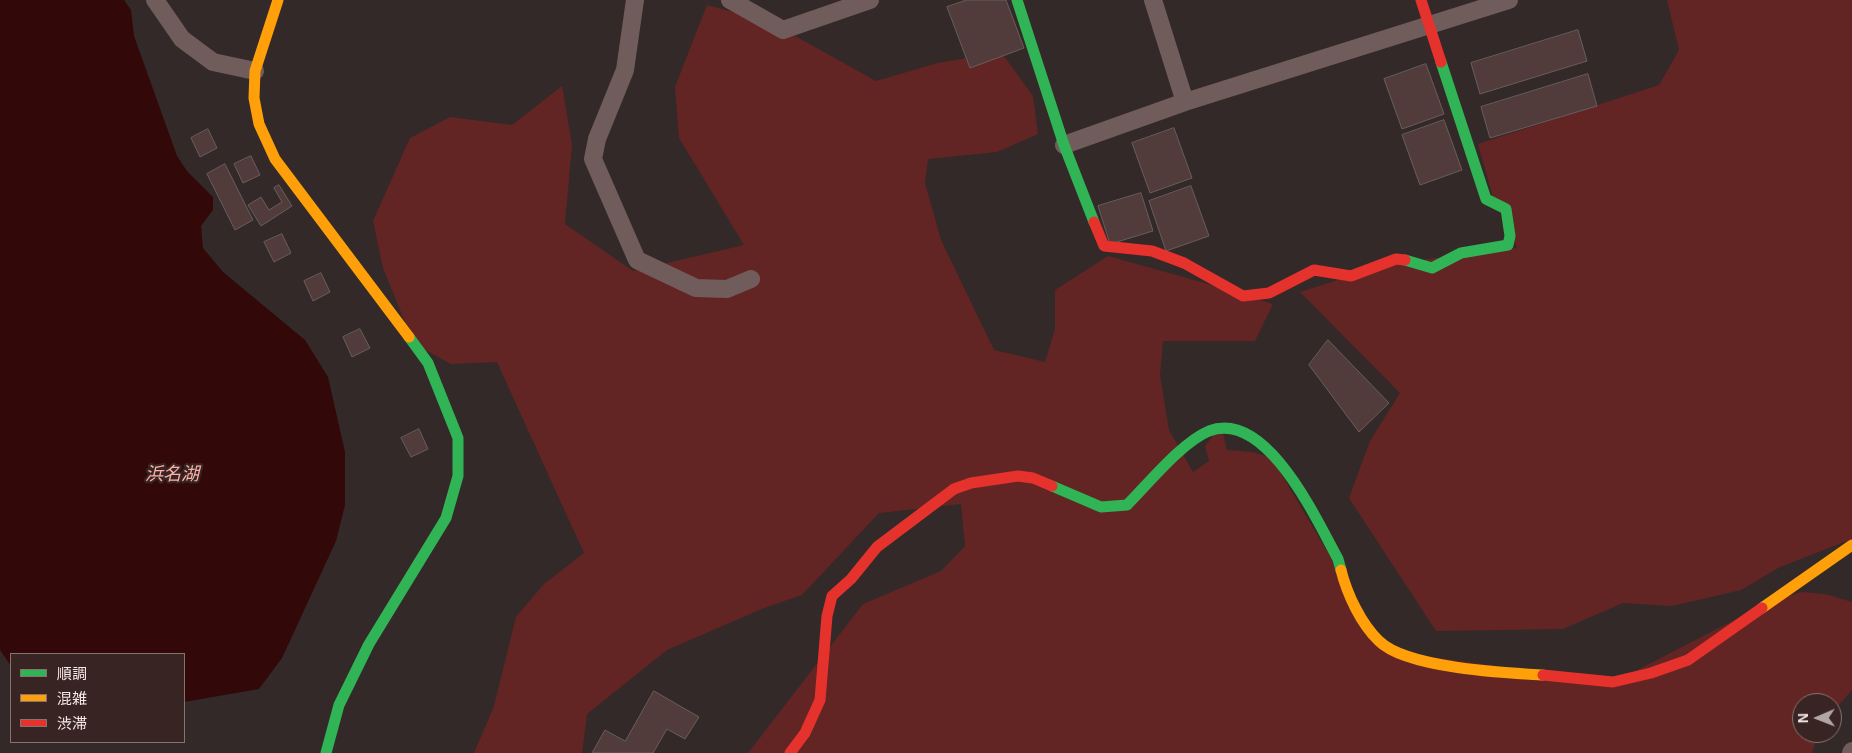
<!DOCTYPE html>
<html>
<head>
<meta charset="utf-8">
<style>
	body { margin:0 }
	#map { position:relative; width:1852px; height:753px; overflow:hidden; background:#332928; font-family:Helvetica,"Noto Sans JP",sans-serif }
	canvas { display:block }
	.legend { position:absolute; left:10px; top:653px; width:175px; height:90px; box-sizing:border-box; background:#382523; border:1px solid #847371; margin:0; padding:6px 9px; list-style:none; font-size:15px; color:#f6e9e7 }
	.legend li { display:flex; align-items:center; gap:10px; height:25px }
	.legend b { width:25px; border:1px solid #847371 }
	.north { position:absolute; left:1792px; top:693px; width:50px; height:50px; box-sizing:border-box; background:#382523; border:1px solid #847371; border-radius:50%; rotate:269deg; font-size:14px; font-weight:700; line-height:20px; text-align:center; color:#f6e9e7 }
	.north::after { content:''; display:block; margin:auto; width:18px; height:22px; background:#b2a6a4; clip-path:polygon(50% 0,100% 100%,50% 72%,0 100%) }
</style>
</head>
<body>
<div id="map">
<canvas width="1852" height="753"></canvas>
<ul class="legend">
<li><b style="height:6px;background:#30b455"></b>順調</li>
<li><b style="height:6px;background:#ff9f0a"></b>混雑</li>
<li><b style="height:6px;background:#e5322d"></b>渋滞</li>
</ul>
<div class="north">N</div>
</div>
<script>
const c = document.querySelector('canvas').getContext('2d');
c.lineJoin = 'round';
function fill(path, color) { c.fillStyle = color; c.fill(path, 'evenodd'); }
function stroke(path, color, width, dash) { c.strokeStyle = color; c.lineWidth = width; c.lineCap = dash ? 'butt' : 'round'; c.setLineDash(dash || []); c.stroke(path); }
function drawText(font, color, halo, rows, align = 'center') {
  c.font = font + ' Helvetica,"Noto Sans JP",sans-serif'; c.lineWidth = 4.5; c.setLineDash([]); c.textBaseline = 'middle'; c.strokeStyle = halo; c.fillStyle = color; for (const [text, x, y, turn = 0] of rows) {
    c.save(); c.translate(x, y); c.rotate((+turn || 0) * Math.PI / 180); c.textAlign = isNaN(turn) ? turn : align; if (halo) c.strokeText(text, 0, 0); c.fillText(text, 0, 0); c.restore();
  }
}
const green = new Path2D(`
	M1667,0H1852V539L1780,567L1741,590L1672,606L1623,603L1563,629L1436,631L1349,498L1370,441L1400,393L1300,292L1389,264L1517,248L1492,194L1478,144L1659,85L1679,50Z
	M707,5L770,22L876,81L938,63L1001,52L1033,96L1038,134L997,152L928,159L925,183L941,240L994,350L1045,362L1055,329V290L1108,256L1219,287L1273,304L1255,341H1163L1160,375L1169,430L1193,472L1209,461L1205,446L1221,425L1227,450L1252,452L1272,458L1386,651L1614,682L1775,599L1802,592L1825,594L1852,602V690L1832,713V703H1802V733H1818L1812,753H748L863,604L941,571L965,546L961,504L879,513L802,595L764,608L667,650L587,714L582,753H474L494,706L516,617L544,584L584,553L497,362L451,364L414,344L383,268L373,221L410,138L450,117L512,125L562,86L572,145L565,224L633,271L744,245L679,138L675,87Z`);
const water = new Path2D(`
	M0,0H124L131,10L134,36L177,156L187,171L213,197V210L201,226L203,248L223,272L305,340L328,377L345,452V505L336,541L282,658L259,689L184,702V654H11V666L0,650Z`);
const building = new Path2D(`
	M967,0H1006L1024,48L970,68L947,7Z
	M1578,30L1587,61L1480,94L1471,63Z
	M1426,64L1444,114L1402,129L1384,79Z
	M1588,74L1597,106L1490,138L1481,107Z
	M1444,120L1462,170L1420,185L1402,135Z
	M1174,128L1192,178L1150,193L1132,143Z
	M208,129L217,148L200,157L191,138Z
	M251,156L260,175L243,183L234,164Z
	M225,164L253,220L235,230L207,174Z
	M279,185L292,206L261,226L248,205L261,197L269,210L282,202L274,188Z
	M1191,186L1209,236L1166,251L1149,201Z
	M1141,193L1153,231L1110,244L1098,206Z
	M282,234L291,253L274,262L264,242Z
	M321,273L330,292L313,301L304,281Z
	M360,329L370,348L352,357L343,337Z
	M1328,340L1389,403L1359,432L1309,365Z
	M419,429L428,449L411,457L401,438Z
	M654,691L699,717L685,739L667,729L653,753H592L605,730L625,741Z`);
const street = new Path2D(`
	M155,0L182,39L213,62L255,71
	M635,0L625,70L597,139L593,159L637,260L696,288L727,289L751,279
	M730,0L783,30L870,0
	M1153,0L1185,102
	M1064,145L1185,102L1509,0
	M1851,753L1852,751`);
const fast = new Path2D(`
	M1017,0L1064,145L1094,222
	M1405,260L1432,268L1461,253L1508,245L1510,236L1506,209L1486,199L1441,62
	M1052,486L1101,507L1127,505C1148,484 1182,442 1209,431C1267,409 1317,521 1338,559L1341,570
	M326,753L339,705L369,644L446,518L458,476V438L428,363L409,337`);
const slow = new Path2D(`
	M278,0L255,71L254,98L259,124L275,159L409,337
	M1341,570C1347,594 1361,624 1379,641C1406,668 1505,673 1543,675
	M1762,608L1852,545`);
const jam = new Path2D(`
	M1421,0L1441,62
	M1094,222L1104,246L1152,251L1184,263L1243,296L1269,293L1314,270L1351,276L1396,259L1405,260
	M1543,675L1613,682L1651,673L1688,660L1762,608
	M790,753L805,733L820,700L827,616L832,596L851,579L877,547L954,489L971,483L1018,476L1033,478L1052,486`);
const waterNames = [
	["浜名湖",172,475]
];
fill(green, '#632523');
fill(water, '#330809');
fill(building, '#513c3b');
stroke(building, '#675e5c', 1);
stroke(street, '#705d5b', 18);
stroke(fast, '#30b455', 11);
stroke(slow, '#ff9f0a', 11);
stroke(jam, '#e5322d', 11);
drawText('italic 18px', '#fcb0a9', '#382523', waterNames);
</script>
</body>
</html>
